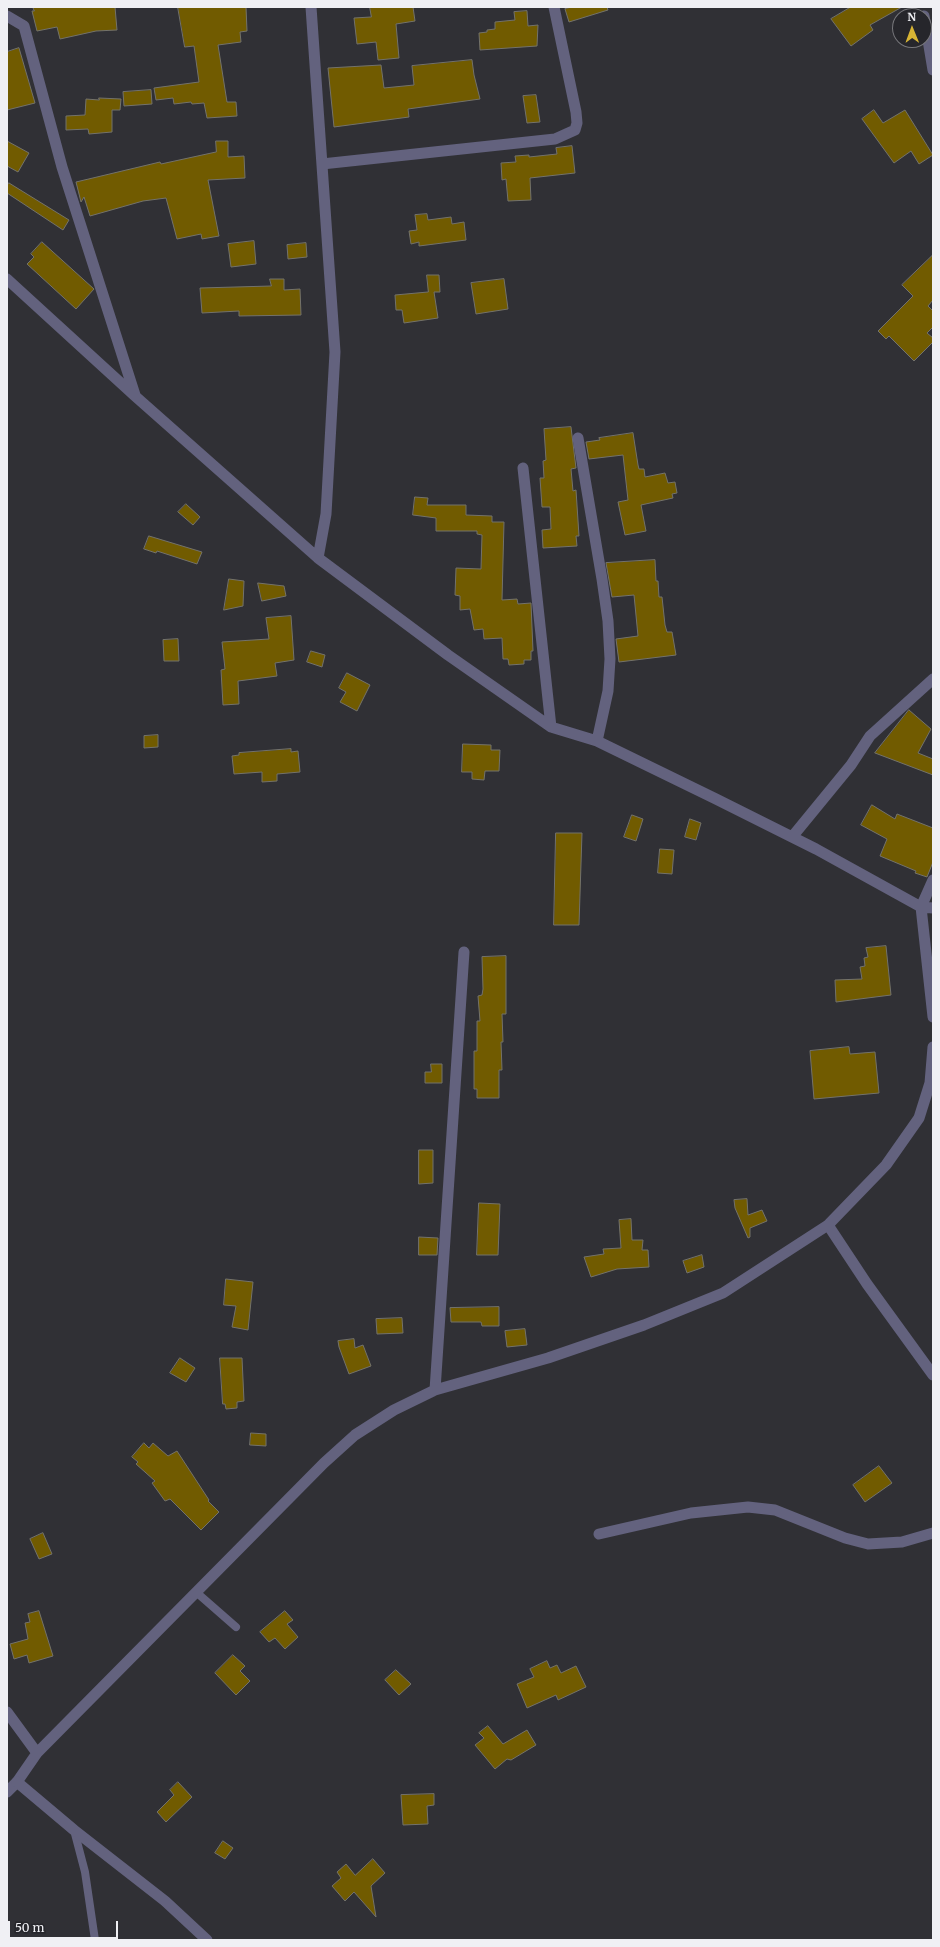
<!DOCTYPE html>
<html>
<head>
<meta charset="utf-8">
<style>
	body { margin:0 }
	#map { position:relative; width:940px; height:1947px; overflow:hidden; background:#303035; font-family:Merriweather,serif }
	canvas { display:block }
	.frame { position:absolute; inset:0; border:8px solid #f0f0f4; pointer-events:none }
	.north { position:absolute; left:892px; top:8px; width:40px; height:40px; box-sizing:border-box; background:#26262b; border:1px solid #77777b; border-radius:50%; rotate:359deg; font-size:11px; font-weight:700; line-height:16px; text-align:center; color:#f0f0f4 }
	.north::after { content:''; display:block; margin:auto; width:14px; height:18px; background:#d7b434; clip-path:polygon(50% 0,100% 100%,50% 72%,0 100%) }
	.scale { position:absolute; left:8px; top:1921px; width:110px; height:18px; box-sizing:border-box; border:2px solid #f0f0f4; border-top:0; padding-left:5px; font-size:12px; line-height:14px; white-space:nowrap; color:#f0f0f4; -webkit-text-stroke:3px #26262b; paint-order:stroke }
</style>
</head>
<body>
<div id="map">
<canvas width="940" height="1947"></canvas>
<div class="frame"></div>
<div class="north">N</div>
<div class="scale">50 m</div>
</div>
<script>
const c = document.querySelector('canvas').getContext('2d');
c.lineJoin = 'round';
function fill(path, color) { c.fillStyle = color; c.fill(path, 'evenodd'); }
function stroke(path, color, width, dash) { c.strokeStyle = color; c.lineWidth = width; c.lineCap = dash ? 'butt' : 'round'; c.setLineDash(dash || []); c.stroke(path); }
const building = new Path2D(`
	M33,7H115L117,30L96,31L60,39L57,27L37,31L32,11H34Z
	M178,7H246L247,31L240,32L241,42L218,45L227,102H236L237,116L207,118L204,103L192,104L191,102L174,104L173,98L156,100L154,88L199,82L194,46L185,47Z
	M370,7H413L415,21L396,24L399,58L378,60L376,42L357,44L354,18L371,17Z
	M572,7H607L608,10L569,22L565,9Z
	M851,7H902L870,25L873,30L851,46L831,19Z
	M527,11L528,26L538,25L537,46L480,50L479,33L487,32V30L495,29V22L515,20L514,12Z
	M19,48L35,103L7,110V52Z
	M472,60L474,75L480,99L408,109L409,117L334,127L328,68L381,65L384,88L414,85L412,66Z
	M151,90L152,104L124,106L123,92Z
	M536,95L540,122L527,123L523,96Z
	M99,98L121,99L120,110H112V132L89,134L88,129L66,130V116L85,115L86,99L99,100Z
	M874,110L883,123L905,110L933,155L919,164L911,151L894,163L862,119Z
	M7,141L29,153L18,172L7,166Z
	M216,141H228V157L244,156L245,178L208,180L219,236L202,239L201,234L177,239L166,198L143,201L90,216L84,197L81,202L76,182L160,162L161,164L216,152Z
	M572,146L575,173L530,178L531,200L508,201L506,179L502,180L501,163L516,162L515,156L529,155V157L557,154L556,148Z
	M9,183L69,220L63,230L7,193V186Z
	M427,214L428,220L451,217L452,224L464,222L466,240L419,246V242L411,244L409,231L417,230L415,215Z
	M254,241L256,264L231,267L228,244Z
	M42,242L94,289L76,309L27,264L34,257L31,254Z
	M306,243L307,257L288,259L287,245Z
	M933,255V300L928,306L933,311V327L927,333L933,338V342L914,361L889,336L886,339L878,331L913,296L902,285Z
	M427,275H439L440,292H434L438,318L404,323L402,310H396L395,295L428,292Z
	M270,279H284V290L300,289L301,315L239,316V311L202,313L200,288L271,286Z
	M504,279L508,309L476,314L471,283Z
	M571,427L576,468L571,469L573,491L576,490L579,536H576L577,546L543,548L542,530L551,529L550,507H542L540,478H544L543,461L546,460L544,429Z
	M633,433L638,465L639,469H644L645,477L665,473L668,483L675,482L677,493L672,494L673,498L641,505L646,531L625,535L618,502L628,500L623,455L589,459L586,442L600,440L599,438Z
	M415,497L428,498L427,505H466V515L492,516V522H504L502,600L517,599L518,604L531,603L533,651H531V660H524V664L509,665L508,659H503L502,638L484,639L483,629L474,630L470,609L460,610V596L455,595L456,568L481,569L482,535L477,534V531H436V518L413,515Z
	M186,504L200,517L193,525L178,512Z
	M149,536L202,552L197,564L157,551L156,553L144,549Z
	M655,560L656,581H658L659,597H662L665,625L667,632H672L676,655L619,662L616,639L638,636L634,595L612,597L606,563Z
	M229,579L244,581L243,606L224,610Z
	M258,583L284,586L286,596L262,601Z
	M291,616L294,660L275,663L277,676L238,681L239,704L223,705L221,670L225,669L222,642L269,639L266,618Z
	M178,639L179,661H164L163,640Z
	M311,651L325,655L322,667L307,662Z
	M347,673L370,685L357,711L340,702L346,692L339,688Z
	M909,710L931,729L918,753L933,759V775L875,753Z
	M158,735V747L144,748V736Z
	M463,744L491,745V750H500L499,771H485L484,780L472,779V772H462Z
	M291,749V752L298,751L300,772L277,774V781L262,782V772L234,774L232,756L239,755V753Z
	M872,805L895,819L897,814L933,828V862L927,877L915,873L916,871L880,856L887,839L861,825Z
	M632,815L643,819L636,841L624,837Z
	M690,819L701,823L696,840L685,837Z
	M556,833H582L579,925H554Z
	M660,849L674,850L672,874L658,873Z
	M886,946L891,995L836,1002L835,980L862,979L860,967L865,966L864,958L868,957L866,948Z
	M506,956V1014H502L503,1042H501L502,1070H499V1098H477V1089H474V1051H477V1021H480L478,996L482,995L483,989L482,957Z
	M849,1047L850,1054L875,1052L879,1093L814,1099L810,1051Z
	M431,1064H442V1083H425V1072H431Z
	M419,1150H433V1183L419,1184Z
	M747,1199L748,1215L762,1210L767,1221L750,1228V1237L748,1238L735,1208L734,1200Z
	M479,1203L500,1204L498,1255H477Z
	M631,1219L632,1240H643L642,1250H648L649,1267L617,1269L591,1277L584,1257L604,1254L603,1249L621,1248L619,1220Z
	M419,1237L438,1238L437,1255H419Z
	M702,1255L704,1267L687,1273L683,1261Z
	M226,1279L253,1282L248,1330L232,1327L236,1306L224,1305Z
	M499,1307V1326H482L481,1322H451L450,1308Z
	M402,1318L403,1333L377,1334L376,1319Z
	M525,1329L527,1345L507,1347L505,1331Z
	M354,1339L355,1348L363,1345L371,1366L349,1374L339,1347L338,1341Z
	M180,1358L195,1368L186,1382L170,1373Z
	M220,1358H242L244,1401L237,1402V1408L226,1409L225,1404H223Z
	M251,1433L266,1434V1446L250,1445Z
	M144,1443L149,1448L153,1443L168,1456L177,1451L209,1500L208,1501L219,1512L201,1530L170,1499L165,1501L152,1483L155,1481L136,1464L138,1462L132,1457Z
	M879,1466L892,1483L865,1502L853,1485Z
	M43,1533L52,1554L39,1559L30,1539Z
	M39,1611L53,1656L29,1663L27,1655L14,1659L10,1644L28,1639L25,1623L30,1622L28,1614Z
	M285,1611L293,1620L287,1624L298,1637L285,1649L275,1638L269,1642L260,1632Z
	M233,1655L245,1666L240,1671L250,1681L236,1695L215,1673Z
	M547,1661L550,1668L557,1665L561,1673L576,1666L586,1687L558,1700L556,1695L527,1708L517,1684L534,1677L530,1669Z
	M396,1670L411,1684L399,1695L385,1680Z
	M488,1726L503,1744L527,1730L536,1745L511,1760L507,1759L495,1769L475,1745L484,1738L479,1733Z
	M178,1782L192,1797L166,1822L157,1812L174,1795L170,1790Z
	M434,1794V1805L427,1806L428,1824L403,1825L401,1795Z
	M223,1841L233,1848L225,1859L215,1853Z
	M373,1859L385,1873L371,1886L376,1917L354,1892L345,1901L332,1886L341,1878L337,1872L346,1864L355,1875Z`);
const service = new Path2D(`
	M196,1592L236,1627
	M74,1830L85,1872L95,1940`);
const minor = new Path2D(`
	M311,7L335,352L326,514L318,558
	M7,16L24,26L62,167L135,395
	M924,16L933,70
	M322,164L555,139L575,130L577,123L576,112L554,7
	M7,279L135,396L318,558L448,655L551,727L597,741L716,799L816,849L921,907L933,1017
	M578,438L602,579L608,621L610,659L608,691L597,741
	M523,468L551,727
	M792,837L851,765L870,736L933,679
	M933,880L921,907L933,908
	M828,1225L867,1284L933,1375
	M435,1390L464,952
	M599,1534L691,1513L748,1507L775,1510L845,1538L868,1544L902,1542L933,1533
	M7,1712L37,1753
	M7,1792L17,1782L37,1753L324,1463L355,1435L394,1410L435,1390L548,1358L644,1325L723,1293L828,1225L886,1165L919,1118L930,1083L933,1047`);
const tertiary = new Path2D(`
	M17,1782L74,1830L165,1901L207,1940`);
fill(building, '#715b00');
stroke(building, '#73726b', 1);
stroke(service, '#63627e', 8);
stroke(minor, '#63627e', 11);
stroke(tertiary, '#63627e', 11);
</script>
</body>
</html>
